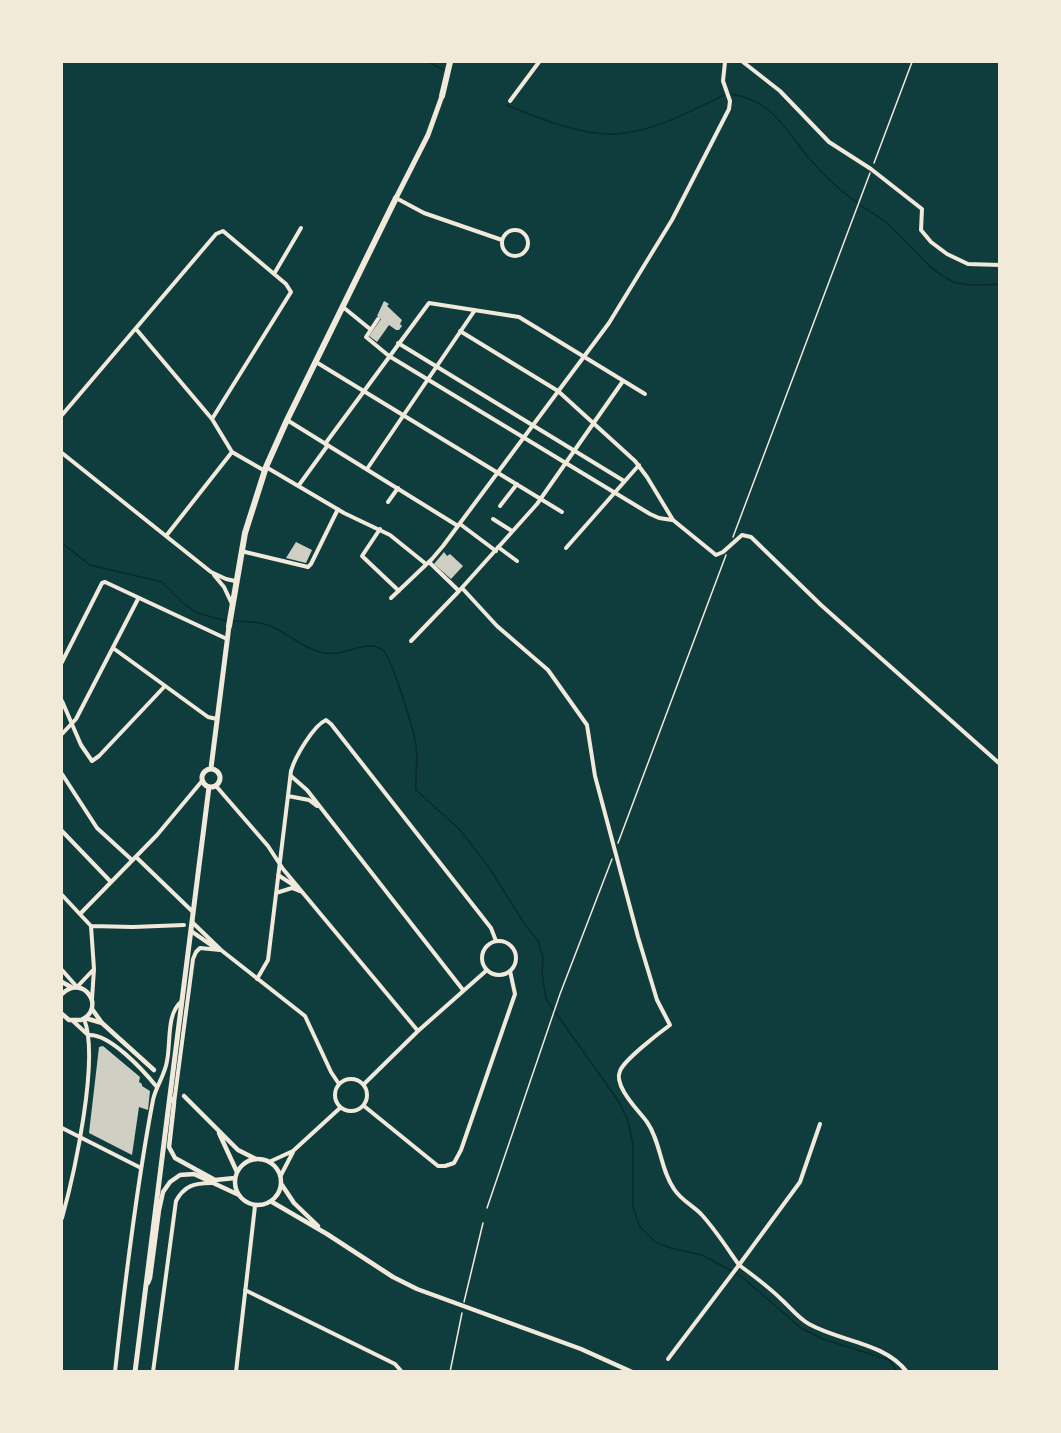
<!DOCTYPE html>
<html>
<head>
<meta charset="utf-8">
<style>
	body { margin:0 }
	#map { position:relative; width:1061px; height:1433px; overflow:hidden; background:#0f3d3e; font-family:"Fira Sans Condensed",sans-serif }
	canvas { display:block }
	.frame { position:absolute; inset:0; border:63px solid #f1e9da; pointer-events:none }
</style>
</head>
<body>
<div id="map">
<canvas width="1061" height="1433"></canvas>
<div class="frame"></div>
</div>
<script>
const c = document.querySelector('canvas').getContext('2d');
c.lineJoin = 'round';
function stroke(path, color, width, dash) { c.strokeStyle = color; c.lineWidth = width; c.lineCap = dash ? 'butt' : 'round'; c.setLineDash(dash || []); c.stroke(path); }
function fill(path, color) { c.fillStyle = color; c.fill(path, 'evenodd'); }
const stream = new Path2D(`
	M429,62L443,70
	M730,94C775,101 782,127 809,158C822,173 836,187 852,199C864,209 878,215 889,225C911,244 927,270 954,282C964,286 988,285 1000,284
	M506,105C537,117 579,135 612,134C652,133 689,112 724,95
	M62,543L90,565L162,582L183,603L197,613L227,621
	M232,621C242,622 253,621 264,624C285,629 299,647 320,652C341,658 357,644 374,646C376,647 381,649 383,650C392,659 412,725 415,740C419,756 415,773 416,790L458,828L468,840L490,869L524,923L538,941L543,957L542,973L546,999L619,1102L628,1121L633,1145V1207L640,1227L655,1242L671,1248L702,1255L741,1276L801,1328L823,1339L889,1360L898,1372`);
const building = new Path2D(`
	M384,301L389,304L387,306L402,320L400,324L402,326L399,330H396L389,325L377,342L369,336L381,319L377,316Z
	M296,542L312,550L306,563L286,558Z
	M444,552L447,556L450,554L463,566L451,579L434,564Z
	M103,1046L140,1077L139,1082L142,1084V1086L150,1091L148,1110L139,1107L132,1155L89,1133L99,1047Z`);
const path = new Path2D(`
	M874,163L912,62
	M733,537L870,173
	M618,843L726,555
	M487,1208L560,994L612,859
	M464,1302L483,1223
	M450,1372L462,1313`);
const minor = new Path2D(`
	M743,62L780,91L829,142L871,169L922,209L921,230L931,242L947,254L968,264L1000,265
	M510,101L539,62
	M396,198L424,213L502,240
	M502 243a13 13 0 1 1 26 0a13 13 0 1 1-26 0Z
	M274,274L301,228
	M343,307L370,329
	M378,319L366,337L389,356L650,514L659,518L672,520
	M136,329L212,419L232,452L265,471
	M460,331L558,391L635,461L647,477L673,520L716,555L723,552L742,535L751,537L821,605L1000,764
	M398,343L624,481
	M316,362L562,512
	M62,415L216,234L223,231L286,284L291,292L212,419
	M287,420L458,526
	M325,444L429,303L519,317L645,394
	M62,453L211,572L226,579L235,581
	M266,467L344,513L390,535L426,564
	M367,469L475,310
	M299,485L328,445
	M388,502L398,488
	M500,506L517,484
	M493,519L512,531
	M460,524L496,551
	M380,529L362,556L399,591
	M166,536L232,452
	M498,547L517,561
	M566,548L639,465
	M241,551L308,567L311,564L338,509
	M429,562L459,591
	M214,575L224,587L232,604
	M462,588L497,626L548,670L587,725L595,776L638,937L657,1000L670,1025C659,1033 624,1060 620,1071C613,1086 639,1111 647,1122C661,1142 660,1169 674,1189C681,1200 692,1205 701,1214C715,1229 727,1248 739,1265L800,1182L820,1124
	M391,598L432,559L443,546L609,323L672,220L729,109L730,101L723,81L725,62
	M411,641L459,591L537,504L623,381
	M113,648L208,717L217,719
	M62,662L102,583L105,582L227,639
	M62,701L81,745L92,761L99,756L165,686
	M62,734L76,719L138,599
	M62,774L97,828L132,860
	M291,776L307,790L463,990
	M216,786L268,846L283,869L418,1031
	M288,796L309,800L317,806
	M62,831L111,882
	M136,857L193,912
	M278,875L295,886
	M276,893L292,888L302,892
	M62,895L91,926L94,969
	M80,914L157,835L202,781
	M192,922L221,950L305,1016L331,1072L339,1084
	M91,926L133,927L184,925
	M191,931L214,947
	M482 958a17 17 0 1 1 34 0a17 17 0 1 1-34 0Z
	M62,970L77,987L94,969L92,999
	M257,979L268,960L291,771C295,757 313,726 326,720L331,724L491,928L496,941
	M73,1021L88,1035
	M89,1035C110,1034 143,1070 156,1086
	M335 1095a16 16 0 1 1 32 0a16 16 0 1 1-32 0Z
	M364,1084L418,1031L487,970
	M174,1103L193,959L196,952L200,948L220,950
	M364,1106L438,1166H445L454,1163L461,1150L515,994L510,971
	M62,1128L141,1168
	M269,1162L293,1151L340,1108
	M281,1175L293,1152
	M62,1218C74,1175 100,1058 84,1019
	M245,1290L395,1364L402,1372
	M668,1359L739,1265C754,1276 769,1287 782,1300C791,1308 798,1318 809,1324C841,1342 884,1342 907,1372
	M115,1372C125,1281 136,1189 153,1100C156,1086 165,1075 167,1061C171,1043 166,1013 182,1001
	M153,1372L176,1201C184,1186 194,1183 211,1183
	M236,1372L255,1206`);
const tertiary = new Path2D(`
	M62,982L71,987
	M62,994C83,973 107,1008 81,1020H69L62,1014
	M92,1009L102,1023L154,1070
	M85,1018L102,1023
	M184,1096L238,1150L256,1159
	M170,1097L174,1103L169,1147L175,1158L215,1180L235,1178
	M219,1133L237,1172
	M235 1182a23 23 0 1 1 46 0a23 23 0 1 1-46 0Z
	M282,1185L294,1203L318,1226
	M272,1202L327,1234L393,1277L417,1289L581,1349L632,1372
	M148,1283L150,1278L159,1210L163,1192L170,1182L180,1175L194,1174L239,1195`);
const secondary = new Path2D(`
	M396,198L428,135L442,96
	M211,768L229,626
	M202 778a9 9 0 1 1 18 0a9 9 0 1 1-18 0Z
	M135,1372L209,787`);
const trunk = new Path2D(`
	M442,96L450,62
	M229,626L245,533L266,467L287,420L396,198`);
stroke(stream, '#0a2a2b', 1.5);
fill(building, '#cfcfc3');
stroke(path, '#f1e9da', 1.5);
stroke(minor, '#f1e9da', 4);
stroke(tertiary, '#f1e9da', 4.5);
stroke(secondary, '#f1e9da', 5);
stroke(trunk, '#f1e9da', 6);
</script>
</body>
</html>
